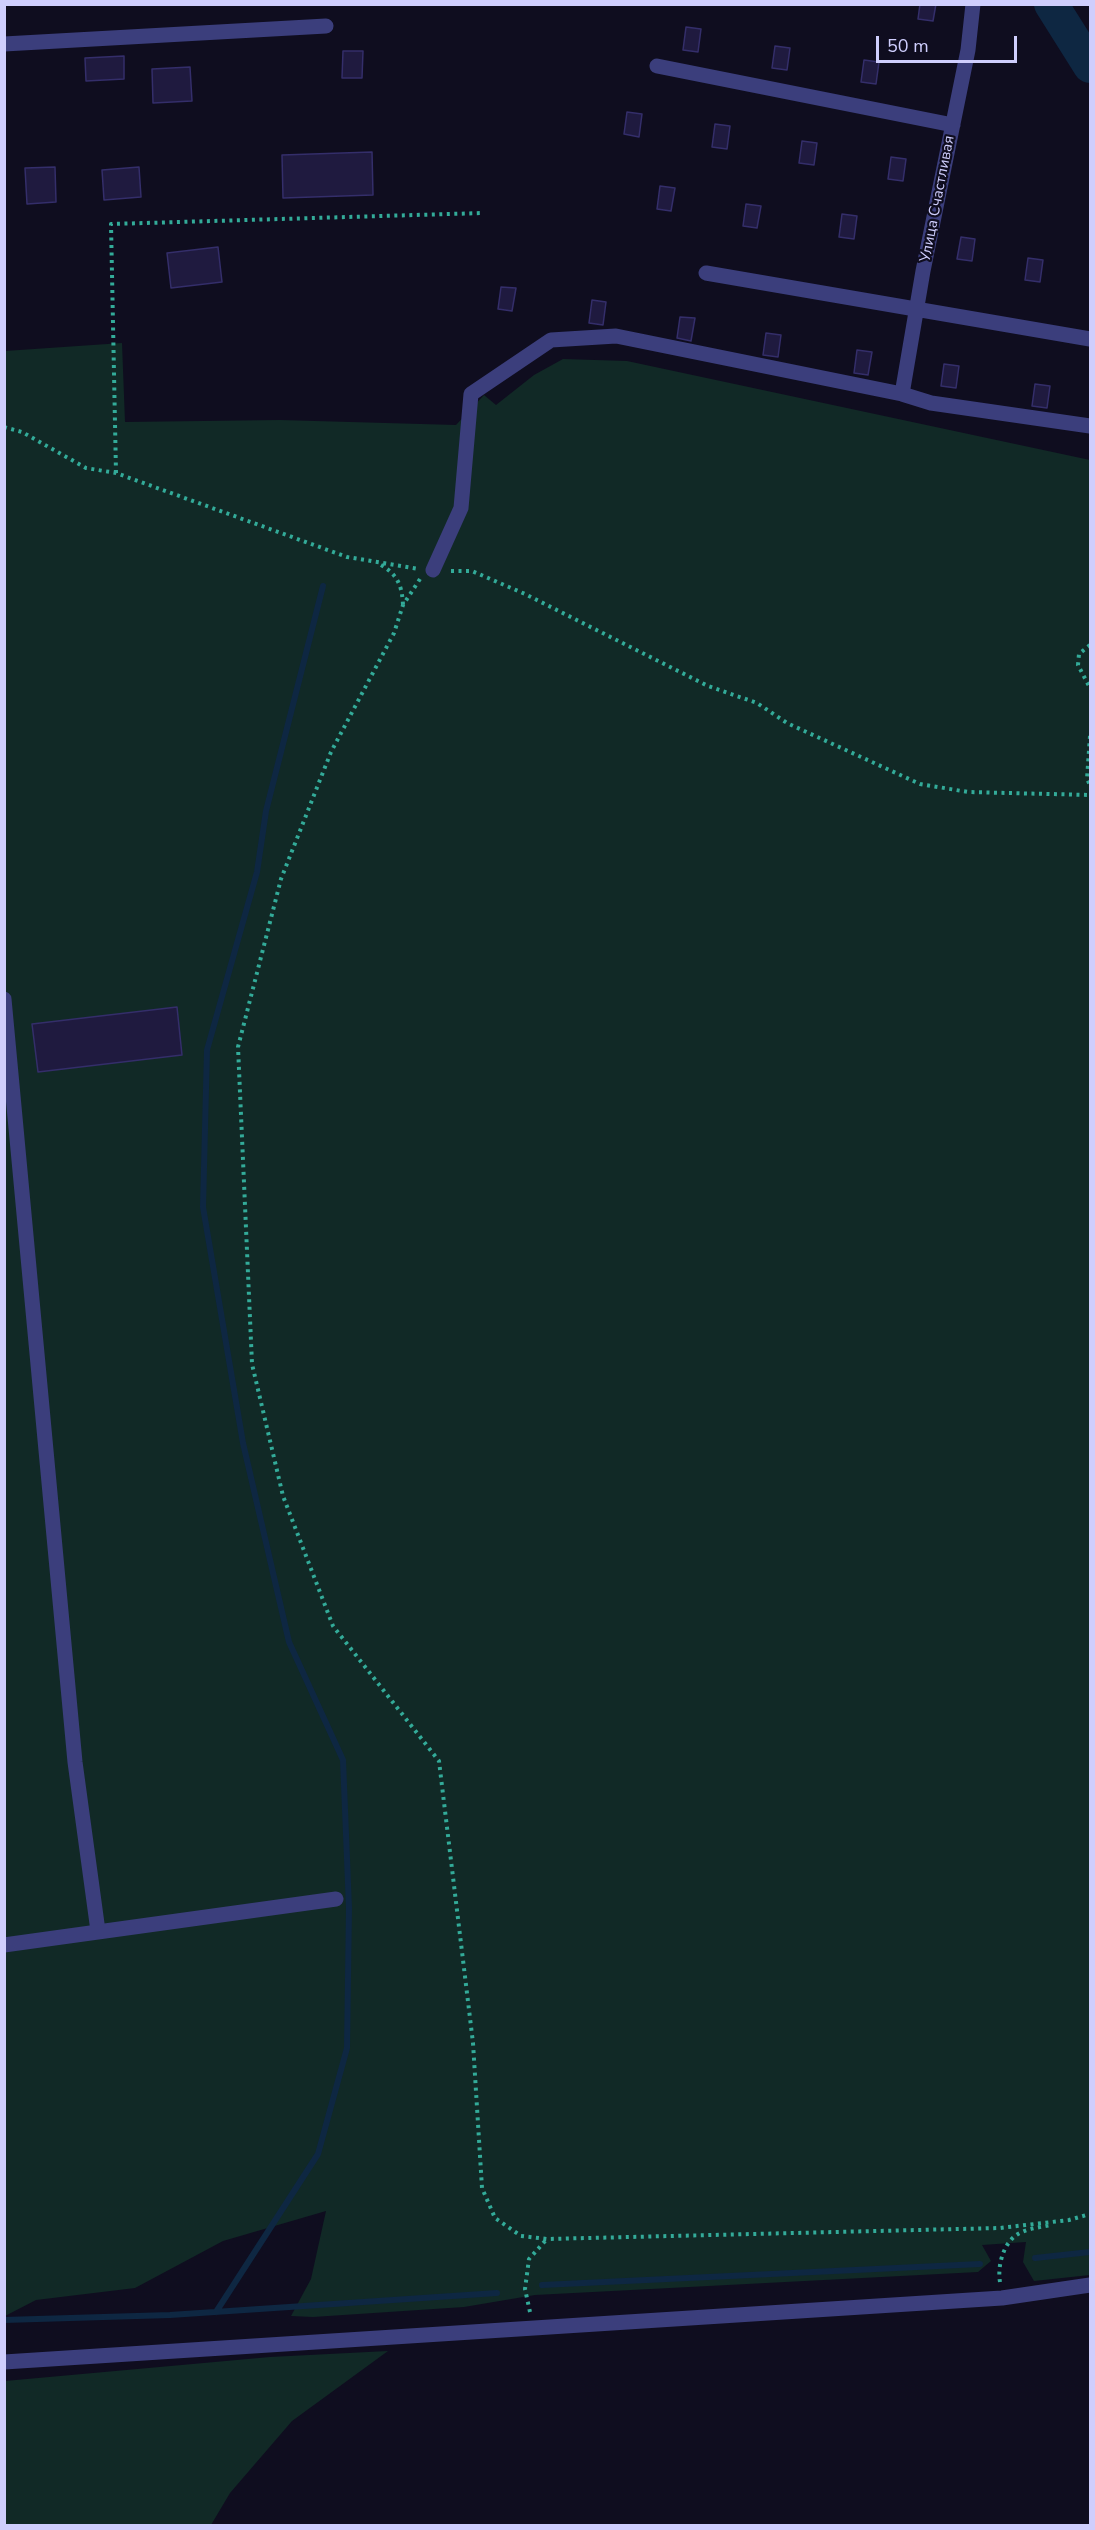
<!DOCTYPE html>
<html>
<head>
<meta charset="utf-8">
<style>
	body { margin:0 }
	#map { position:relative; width:1095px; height:2530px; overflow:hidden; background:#0f0d1f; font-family:"Nunito Sans",sans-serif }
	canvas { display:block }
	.frame { position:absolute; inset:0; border:6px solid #cfcefd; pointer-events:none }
	.scale { position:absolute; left:876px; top:36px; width:141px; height:27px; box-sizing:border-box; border:3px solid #cfcefd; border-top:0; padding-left:8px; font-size:18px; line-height:21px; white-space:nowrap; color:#cfcefd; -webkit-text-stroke:4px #0f0d1f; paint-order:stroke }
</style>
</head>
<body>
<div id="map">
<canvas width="1095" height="2530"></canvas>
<div class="frame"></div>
<div class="scale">50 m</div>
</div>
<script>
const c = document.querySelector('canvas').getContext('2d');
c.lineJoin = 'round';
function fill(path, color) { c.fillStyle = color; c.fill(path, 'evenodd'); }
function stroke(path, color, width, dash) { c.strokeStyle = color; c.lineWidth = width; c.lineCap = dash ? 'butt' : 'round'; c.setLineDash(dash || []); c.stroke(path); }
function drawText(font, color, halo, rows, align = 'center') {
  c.font = font + ' "Nunito Sans",sans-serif'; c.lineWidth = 4.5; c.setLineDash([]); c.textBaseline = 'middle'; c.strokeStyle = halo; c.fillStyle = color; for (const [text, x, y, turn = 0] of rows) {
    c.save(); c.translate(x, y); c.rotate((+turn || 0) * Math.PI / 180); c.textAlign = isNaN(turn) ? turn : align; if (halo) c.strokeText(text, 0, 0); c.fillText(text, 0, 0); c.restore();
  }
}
const green = new Path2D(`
	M122,343L125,422L280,420L456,425L484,395L496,405L534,375L563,359L627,361L1090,460V2275L1034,2281L1023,2262L1026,2242L982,2245L991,2261L978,2272L535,2295L464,2307L313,2317L291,2316L311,2279L326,2211L223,2241L135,2288L36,2300L5,2316V351Z
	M388,2351L292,2421L230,2493L211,2525H5V2381L270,2357Z`);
const stream = new Path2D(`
	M1035,2258L1090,2252
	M542,2285L980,2264
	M216,2312L318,2154L347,2048L349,1908L343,1760L289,1642L243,1443L203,1207L207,1050L257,872L266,811L323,586
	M4,2320L170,2315L497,2293`);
const river = new Path2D(`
	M1051,4L1090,66`);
const building = new Path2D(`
	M920,4H936L933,21L918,19Z
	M686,27L701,29L698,52L683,50Z
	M775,46L790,48L787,70L772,68Z
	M343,51H363L362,78H342Z
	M124,56V79L86,81L85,58Z
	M864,60L879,62L876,84L861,82Z
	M190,67L192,101L153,103L152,69Z
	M627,112L642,114L639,137L624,134Z
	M715,124L730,126L727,149L712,147Z
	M802,141L817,143L814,165L799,163Z
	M372,152L373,195L283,198L282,155Z
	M891,157L906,159L903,181L888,179Z
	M55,167L56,202L27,204L25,168Z
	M139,167L141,197L104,200L102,170Z
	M660,186L675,188L671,211L657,209Z
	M746,204L761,206L757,228L743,226Z
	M842,214L857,216L854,239L839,237Z
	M961,237L975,239L972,261L957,259Z
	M218,247L222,282L171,288L167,253Z
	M1028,258L1043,260L1040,282L1025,280Z
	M501,287L516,288L512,311L498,309Z
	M592,300L606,302L603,325L589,323Z
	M680,317L695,318L691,341L677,338Z
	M766,333L781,335L778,357L763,355Z
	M857,350L872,352L868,375L854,373Z
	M944,364L959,366L956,388L941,386Z
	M1035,384L1050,386L1047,408L1032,406Z
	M177,1007L182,1055L38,1072L32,1024Z`);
const path = new Path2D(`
	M4,427L22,432L86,468L116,473L347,557L419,569
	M116,473L111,224L483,213
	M381,565C398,575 402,586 403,605
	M451,571H472L525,594L708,686L757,703L787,723L920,784L968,792L1090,795
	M420,579L403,605L394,633L331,752L281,879L238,1047L252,1364L283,1496L333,1626L439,1761L473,2043L482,2188L495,2218L521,2236L547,2239L1000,2228L1069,2220L1090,2214
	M1090,645L1079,654L1078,665L1090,688
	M1090,736L1087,779L1090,785
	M1000,2282C997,2265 1004,2239 1022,2232C1031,2228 1042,2227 1051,2225
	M530,2312L525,2289L529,2259L546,2240`);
const minor = new Path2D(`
	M4,44L326,26
	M657,66L953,125
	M706,273L1090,339
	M902,394L923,271L968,50L973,4
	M433,570L461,508L471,394L551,340L616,336L902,394L931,403L1090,426
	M4,999L75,1762L98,1931
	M4,1945L336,1899`);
const tertiary = new Path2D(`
	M4,2362L1002,2298L1090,2285`);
const streetNames = [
	["Улица Счастливая",938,199,-79]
];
fill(green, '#112926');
stroke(stream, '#0e2742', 6);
stroke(river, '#0e2742', 34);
fill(building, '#1f1a3f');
stroke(building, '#342e6a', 1.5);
stroke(path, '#33ab99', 4, [3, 4.5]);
stroke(minor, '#3b3e7c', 15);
stroke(tertiary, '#3b3e7c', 15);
drawText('15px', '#cfcefd', '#0f0d1f', streetNames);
</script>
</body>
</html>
